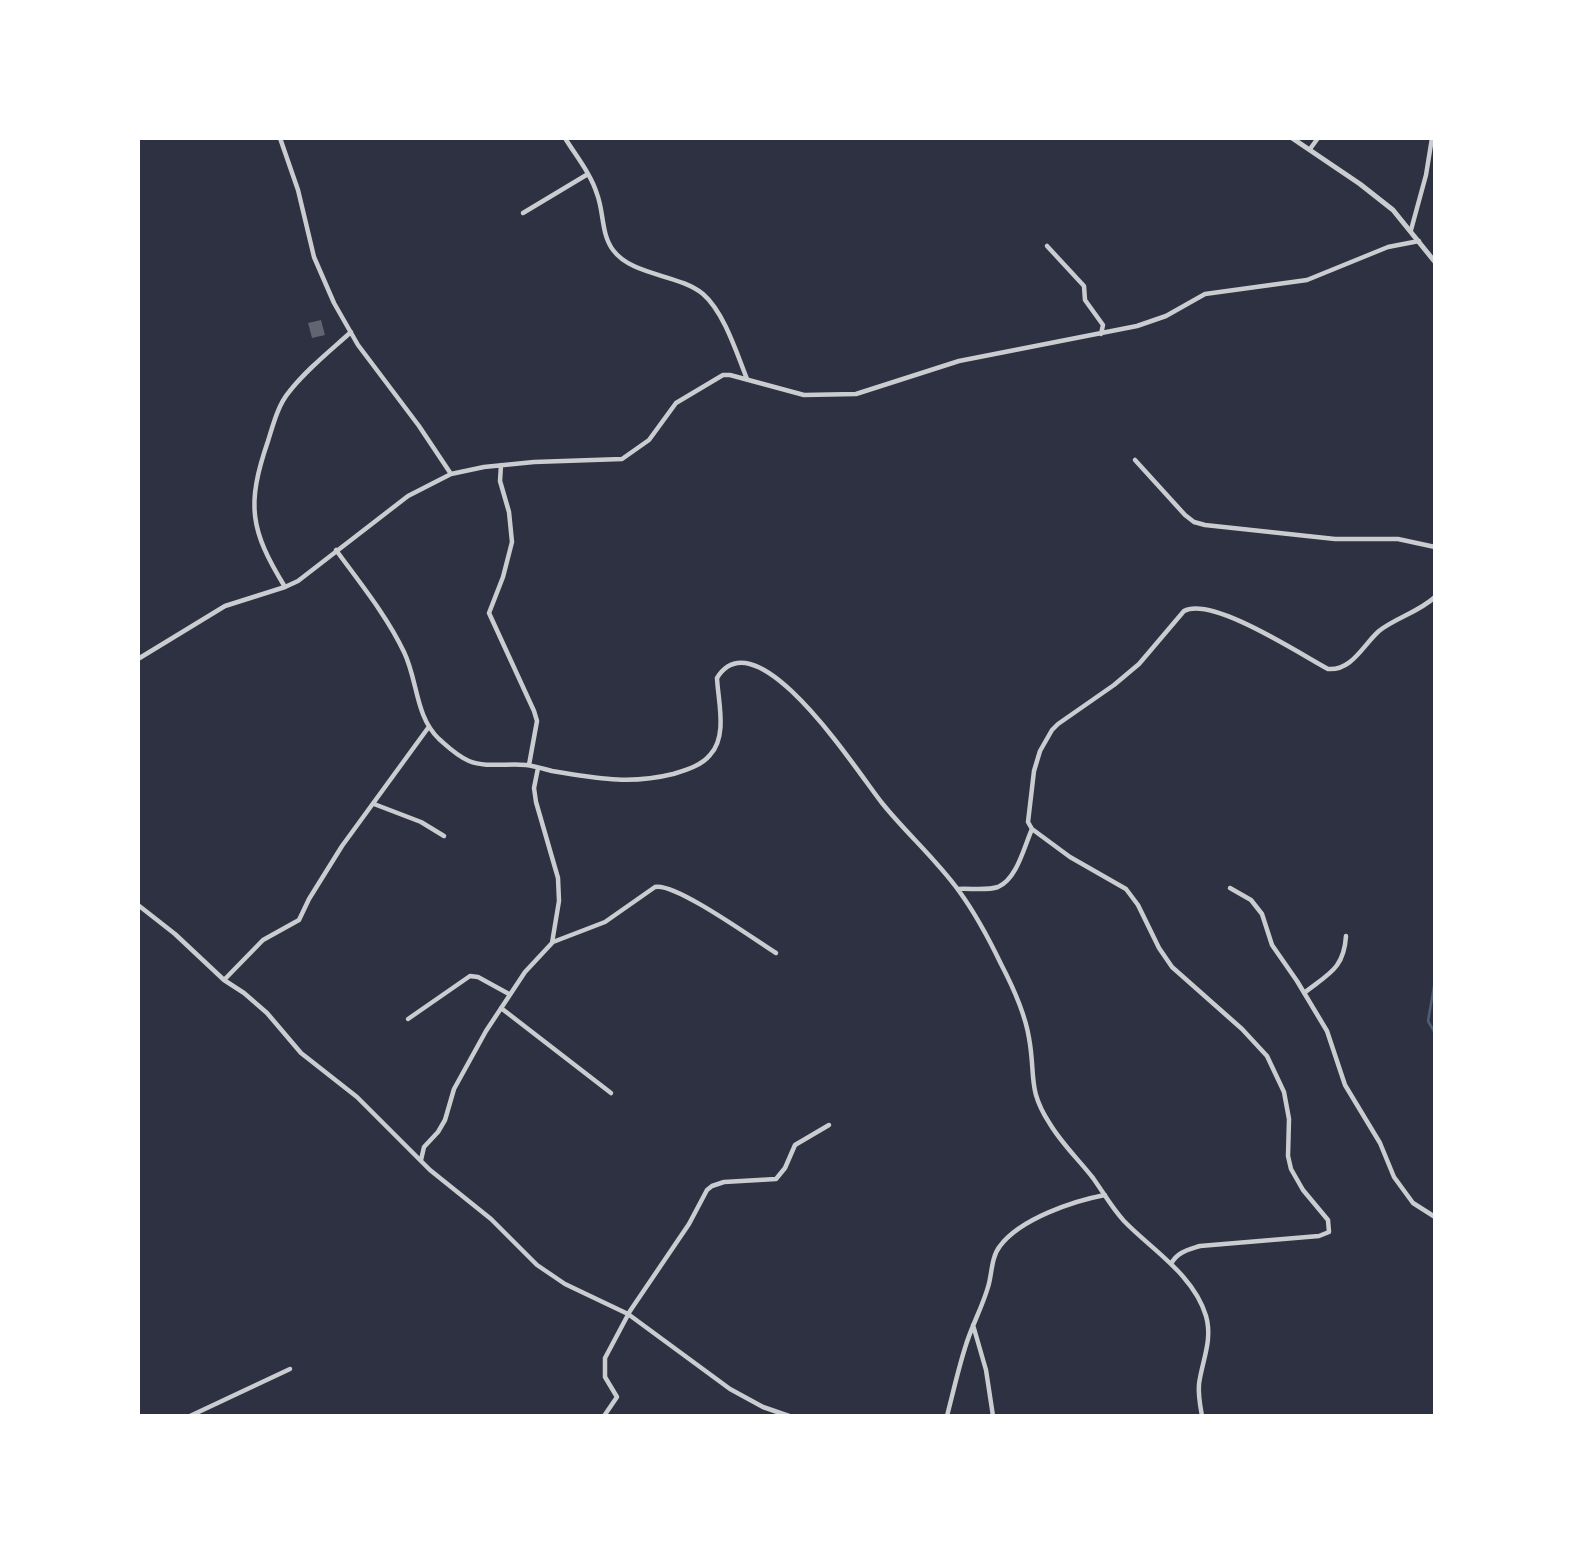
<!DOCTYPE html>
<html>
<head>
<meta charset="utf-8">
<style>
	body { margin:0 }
	#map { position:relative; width:1573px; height:1554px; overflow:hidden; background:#2d3142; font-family:"Work Sans",sans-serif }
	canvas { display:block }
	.frame { position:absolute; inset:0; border:140px solid #fff; pointer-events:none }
</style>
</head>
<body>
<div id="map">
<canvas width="1573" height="1554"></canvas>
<div class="frame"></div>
</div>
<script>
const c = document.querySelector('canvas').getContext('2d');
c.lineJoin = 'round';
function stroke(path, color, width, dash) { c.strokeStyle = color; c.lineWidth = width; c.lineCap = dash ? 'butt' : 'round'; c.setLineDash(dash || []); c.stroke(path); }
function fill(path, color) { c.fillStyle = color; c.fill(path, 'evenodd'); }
const stream = new Path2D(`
	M1435,981L1428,1021L1435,1033`);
const building = new Path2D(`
	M321,320L325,335L312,338L308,323Z`);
const minor = new Path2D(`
	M280,138L298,190L314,257L334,303L358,345L419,426L451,474
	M565,138C576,156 591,174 597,194C604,212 601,234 613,250C632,276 679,274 703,294C724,312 737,354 747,379
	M1310,149L1318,138
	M523,213L588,174
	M1411,230L1426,175L1432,138
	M1047,246L1084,286L1085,300L1103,325L1101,334
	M1135,460L1185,515L1194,522L1205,525L1335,539H1398L1435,547
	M501,465L500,481L509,512L512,542L503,577L489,613L534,711L537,721L529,765
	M336,550C360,583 387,616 404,652C418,681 415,716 439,739C448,747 457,756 469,761C486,768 508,763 526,765C535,766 544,769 552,771C596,778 629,785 673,774C686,770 701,766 710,755C728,736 718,701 717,678C757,613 860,776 882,803C906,833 936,859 959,891C975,913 989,939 1001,964C1013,987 1025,1013 1029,1038C1036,1076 1027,1089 1050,1124C1062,1144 1079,1160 1093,1178C1103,1192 1112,1208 1124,1221C1152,1250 1194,1275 1206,1316C1213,1340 1202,1361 1199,1384C1198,1395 1200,1405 1202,1416
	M285,587C250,530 246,505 268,441C273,425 278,405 289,392C307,369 330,351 351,332
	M138,659L225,606L285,587L298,581L408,496L451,474L484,467L534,462L622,459L649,440L676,403L723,375H730L804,395L856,394L959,361L1137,326L1166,316L1205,294L1307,280L1388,247L1419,241
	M374,804L421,822L444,836
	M1230,888L1251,900L1262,914L1272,945L1297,981L1327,1031L1345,1085L1380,1143L1394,1177L1413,1203L1435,1217
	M958,889C970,888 986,891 998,887C1017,879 1024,847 1032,829
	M138,905L175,934L224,980L244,993L267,1013L301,1053L357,1097L430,1170L491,1219L537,1265L565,1284L628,1314L730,1389L763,1407L789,1416
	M553,942L605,922L655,887C675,882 755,940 776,953
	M224,980L263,940L299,920L309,899L342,846L428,728
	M1304,993C1328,974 1344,969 1346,936
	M501,1008L611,1093
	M408,1019L470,976L478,977L509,994
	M421,1160L424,1147L438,1132L445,1120L454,1089L486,1031L525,972L552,943L559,901L558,878L536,802L534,788L538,768
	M1171,1264C1177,1252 1188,1250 1200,1246L1319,1236L1329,1232L1328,1220L1303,1190L1291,1169L1288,1156L1289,1119L1284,1092L1267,1056L1242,1029L1172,967L1159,948L1138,905L1126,889L1070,857L1032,829L1028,822L1034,771L1040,751L1052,730L1058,724L1114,685L1139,664L1184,611C1212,596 1300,654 1328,669C1352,671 1363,645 1379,631C1395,618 1419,612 1435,597
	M973,1325L986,1370L993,1416
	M190,1416L290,1369
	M604,1416L617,1397L605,1377V1358L630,1311L689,1224L707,1190L712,1186L724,1182L776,1179L785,1168L795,1145L829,1125
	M947,1416C953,1393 958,1370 965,1348C971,1327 982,1308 988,1287C992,1275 991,1257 1000,1246C1020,1219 1073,1201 1105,1195`);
const tertiary = new Path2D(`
	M1292,138L1360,184L1393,210L1435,262`);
stroke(stream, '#4f5d75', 2.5);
fill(building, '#626471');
stroke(minor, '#caccd0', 4.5);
stroke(tertiary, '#caccd0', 5);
</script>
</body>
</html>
